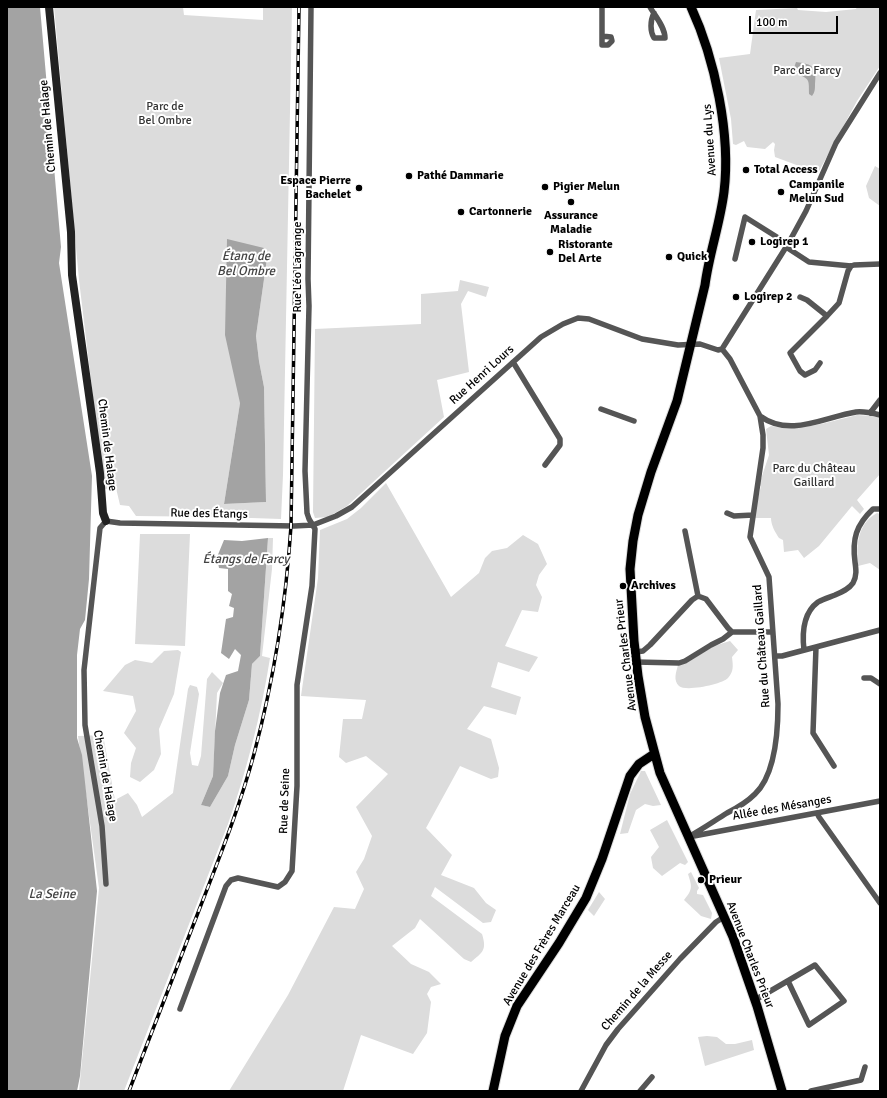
<!DOCTYPE html>
<html>
<head>
<meta charset="utf-8">
<style>
	body { margin:0 }
	#map { position:relative; width:887px; height:1098px; overflow:hidden; background:#fff; font-family:Signika,sans-serif }
	canvas { display:block }
	.frame { position:absolute; inset:0; border:8px solid #000; pointer-events:none }
	.scale { position:absolute; left:749px; top:16px; width:89px; height:18px; box-sizing:border-box; border:2px solid #000; border-top:0; padding-left:5px; font-size:12px; line-height:14px; white-space:nowrap; color:#000; -webkit-text-stroke:3px #fff; paint-order:stroke }
</style>
</head>
<body>
<div id="map">
<canvas width="887" height="1098"></canvas>
<div class="frame"></div>
<div class="scale">100 m</div>
</div>
<script>
const c = document.querySelector('canvas').getContext('2d');
c.lineJoin = 'round';
function fill(path, color) { c.fillStyle = color; c.fill(path, 'evenodd'); }
function stroke(path, color, width, dash) { c.strokeStyle = color; c.lineWidth = width; c.lineCap = dash ? 'butt' : 'round'; c.setLineDash(dash || []); c.stroke(path); }
function drawText(font, color, halo, rows, align = 'center') {
  c.font = font + ' Signika,sans-serif'; c.lineWidth = 4; c.setLineDash([]); c.textBaseline = 'middle'; c.strokeStyle = halo; c.fillStyle = color; for (const [text, x, y, turn = 0] of rows) {
    c.save(); c.translate(x, y); c.rotate((+turn || 0) * Math.PI / 180); c.textAlign = isNaN(turn) ? turn : align; if (halo) c.strokeText(text, 0, 0); c.fillText(text, 0, 0); c.restore();
  }
}
const green = new Path2D(`
	M54,7H183L184,15L263,20V7H292L283,475L281,519L222,517L136,516L129,506L120,505L116,488L104,489L79,280ZM267,258L256,336L259,361L264,387L266,502L224,504L240,403Z
	M857,7H880V66L857,101L818,173L775,157L774,150L775,144L773,142L765,149L747,147L744,141L736,145L733,144L731,119L719,58L750,54L756,10L797,8L798,10L826,12L856,9Z
	M875,166L880,169V206L869,198L866,186Z
	M460,280L489,287L486,297L468,291L461,304L469,372L437,380L444,417L347,506L328,517L315,518L313,512L315,329L421,324V294L458,291Z
	M857,415L872,416L880,418V474L857,500L864,509L860,514L852,506L819,546L804,558L798,550L784,552L783,540L779,538C775,532 771,525 771,518H753L761,486L759,485L769,455L766,429L771,426C800,432 828,422 857,415Z
	M386,483L451,597L479,573L485,558L492,551L507,548L523,535L538,544L547,564L539,575L536,585L542,597L538,612L522,610L505,646L538,657L529,672L498,662L491,687L521,697L516,715L484,706L467,729L491,739L499,768L498,777L491,779L460,766L426,828L452,855L441,875L474,888L486,903L496,910L491,922L483,923L435,887L431,896L482,934C487,950 483,952 471,962L464,959L420,919L415,928L392,946L411,964L429,972L441,984L431,987L427,994L431,1002L427,1033L413,1054L361,1035L343,1091H229L288,995L334,907L355,909L364,889L356,872L364,859L372,836L356,807L388,774L366,756L346,763L339,757L343,719H362L366,700L301,696L318,578L320,530L347,519L361,508Z
	M877,513L880,514V570L870,563L858,566C856,546 857,524 877,513Z
	M140,534H190L185,646L135,644Z
	M268,538H273L272,569L262,656L270,658C261,715 247,769 228,824L124,1091H79L99,888L78,736L103,735L115,800L128,793L137,805L142,817L173,793L188,689L190,685L197,687L199,694L190,753L192,765L198,766L201,756L207,679L212,672L223,683L217,693L213,776L201,805L210,807L228,776L235,745L249,700L252,664L260,656Z
	M730,641L738,650L732,657C733,666 734,671 728,678C723,684 686,692 679,686C673,680 676,673 678,665L717,645Z
	M178,650L181,652L174,694L159,729L161,754L154,770L140,782L130,777L131,763L136,748L124,733L136,711L133,696L103,691L125,665L135,660L152,663L164,651Z
	M641,771H645L661,805L653,806L645,804L636,810L628,833L620,834L630,794Z
	M667,820L688,862L685,865L680,863L662,876L653,868L651,857L659,847L650,830Z
	M691,872L699,888L697,891V894L703,895L712,913L711,919L701,916L684,900C693,889 692,887 688,874Z
	M599,892L605,899L594,916L588,910Z
	M707,1036L717,1037L726,1044H735L752,1040L754,1050L705,1066L698,1037Z`);
const water = new Path2D(`
	M7,7H40L61,247L59,263L92,476L89,579L85,620L80,629L77,655V738L82,755L97,891L80,1076L77,1091H7Z
	M796,62C813,64 817,67 815,84C815,89 815,92 812,96L809,94C809,77 809,80 796,73L794,68Z
	M227,239L264,248L267,258L256,336L259,361L264,387L266,502L224,504L240,403L225,335Z
	M268,538L260,656L252,664L249,700L235,745L228,776L210,807L201,805L213,776L215,731L220,693L226,675L238,671L241,655L235,649L229,659L221,653L226,619L233,617L234,608L229,606L232,594L228,591V569L219,568L217,557L224,540L242,541Z`);
const street = new Path2D(`
	M602,7V45H608L612,41L611,37L602,36
	M650,7C655,16 665,27 665,38H654C650,31 650,21 654,13
	M786,247L809,262L851,266L854,265L880,264
	M735,259L745,217L788,244
	M800,297L807,300L827,316L839,303L848,271L851,266
	M722,349L788,244L806,211L836,143L880,73
	M722,349L730,359L760,416C790,438 824,417 856,412C864,411 872,413 880,415
	M513,362L560,439V445L545,465
	M820,363L815,370L805,375L800,371L790,353L827,316
	M601,409L634,421
	M870,413L880,400
	M727,513L734,516L753,515
	M685,531L698,596
	M816,647L813,733L834,766
	M804,650C802,633 803,613 818,602C823,599 830,597 835,595C842,592 849,589 853,583C857,576 856,569 855,562C852,539 856,525 873,509H880
	M636,652L643,651L650,645L692,600L698,596L706,599L728,628L732,632H772
	M775,656H782L880,630
	M636,662L679,663L685,661L711,645L723,639L732,632
	M864,678H871L880,684
	M817,813L819,817L880,903
	M694,836L880,801
	M688,837C701,830 714,821 727,813C737,808 747,802 755,794C776,774 778,731 778,704L769,577L750,537L763,448V435L760,416
	M106,884L102,826L85,725L84,670L100,528L106,521L120,523L294,526L313,525L336,516L352,507L541,337L563,324L578,318L589,319L642,339L678,345L700,344L718,350L722,349
	M755,1000L815,965L844,1001L809,1025L788,981
	M180,1009L226,886L231,880L238,878L278,887L285,882L292,871L297,786V685L312,586L315,529L309,519L307,513L305,471L309,306L308,279L311,7
	M581,1091L606,1045L618,1029L680,959L716,922L724,917
	M640,1091L652,1077
	M811,1091L861,1080L865,1067`);
const secondary = new Path2D(`
	M49,7L71,232L72,275L100,473L103,513L106,521`);
const primary = new Path2D(`
	M691,7C715,59 731,135 724,192C720,224 709,254 705,285L677,401L651,472L638,515L633,541L630,569L634,641L638,676L645,717L660,773L733,937L757,1006L782,1091
	M493,1091L505,1036L517,1006L559,943L586,898L602,859L630,776L639,764L654,754`);
const rail = new Path2D(`
	M129,1091C153,1029 177,967 201,905C220,856 240,806 254,754C274,679 286,603 291,526L299,7`);
const markers = [
	[746,170,4,"#000"],
	[409,176,4,"#000"],
	[545,187,4,"#000"],
	[359,188,4,"#000"],
	[781,192,4,"#000"],
	[571,202,4,"#000"],
	[461,212,4,"#000"],
	[752,242,4,"#000"],
	[550,252,4,"#000"],
	[669,257,4,"#000"],
	[736,297,4,"#000"],
	[623,586,4,"#000"],
	[701,880,4,"#000"]
];
const parkNames = [
	["Parc de Farcy",807,71],
	["Parc de",165,107],
	["Bel Ombre",165,121],
	["Parc du Château",814,469],
	["Gaillard",814,483]
];
const streetNames = [
	["Chemin de Halage",48,126,-95],
	["Avenue du Lys",710,140,-94],
	["Rue Léo Lagrange",298,267,-90],
	["Rue Henri Lours",482,375,-42],
	["Chemin de Halage",107,445,83],
	["Rue des Étangs",209,514,1],
	["Rue du Château Gaillard",762,646,-94],
	["Avenue Charles Prieur",626,655,-97],
	["Chemin de Halage",105,776,80],
	["Rue de Seine",285,801,-88],
	["Allée des Mésanges",782,808,-10],
	["Avenue des Frères Marceau",542,945,-59],
	["Avenue Charles Prieur",750,955,69],
	["Chemin de la Messe",637,991,-49]
];
const poiNames = [
	["Total Access",754,170],
	["Pathé Dammarie",417,176],
	["Espace Pierre",351,181,"right"],
	["Bachelet",351,195,"right"],
	["Campanile",789,185],
	["Melun Sud",789,199],
	["Pigier Melun",553,187],
	["Cartonnerie",469,212],
	["Assurance",571,216,"center"],
	["Maladie",571,230,"center"],
	["Logirep 1",760,242],
	["Ristorante",558,245],
	["Del Arte",558,259],
	["Quick",677,257],
	["Logirep 2",744,297],
	["Archives",631,586],
	["Prieur",709,880]
];
const waterNames = [
	["Étang de",246,257],
	["Bel Ombre",246,272],
	["Étangs de Farcy",246,560],
	["La Seine",52,895]
];
fill(green, '#dcdcdc');
fill(water, '#a3a3a3');
stroke(primary, '#dbdbdb', 11);
stroke(street, '#555', 5.5);
stroke(secondary, '#222', 8);
stroke(primary, '#000', 9);
stroke(rail, '#000', 3.5);
stroke(rail, '#fff', 2, [6]);
for (const [x, y, r, color] of markers) { const dot = new Path2D(); dot.arc(x, y, r, 0, 2 * Math.PI); c.fillStyle = color; c.fill(dot); stroke(dot, '#fff', 1.5); }
drawText('12px', '#333', '#fff', parkNames);
drawText('12px', '#000', '#fff', streetNames);
drawText('bold 12px', '#000', '#fff', poiNames, 'left');
drawText('italic 13px', '#444', '#fff', waterNames);
</script>
</body>
</html>
